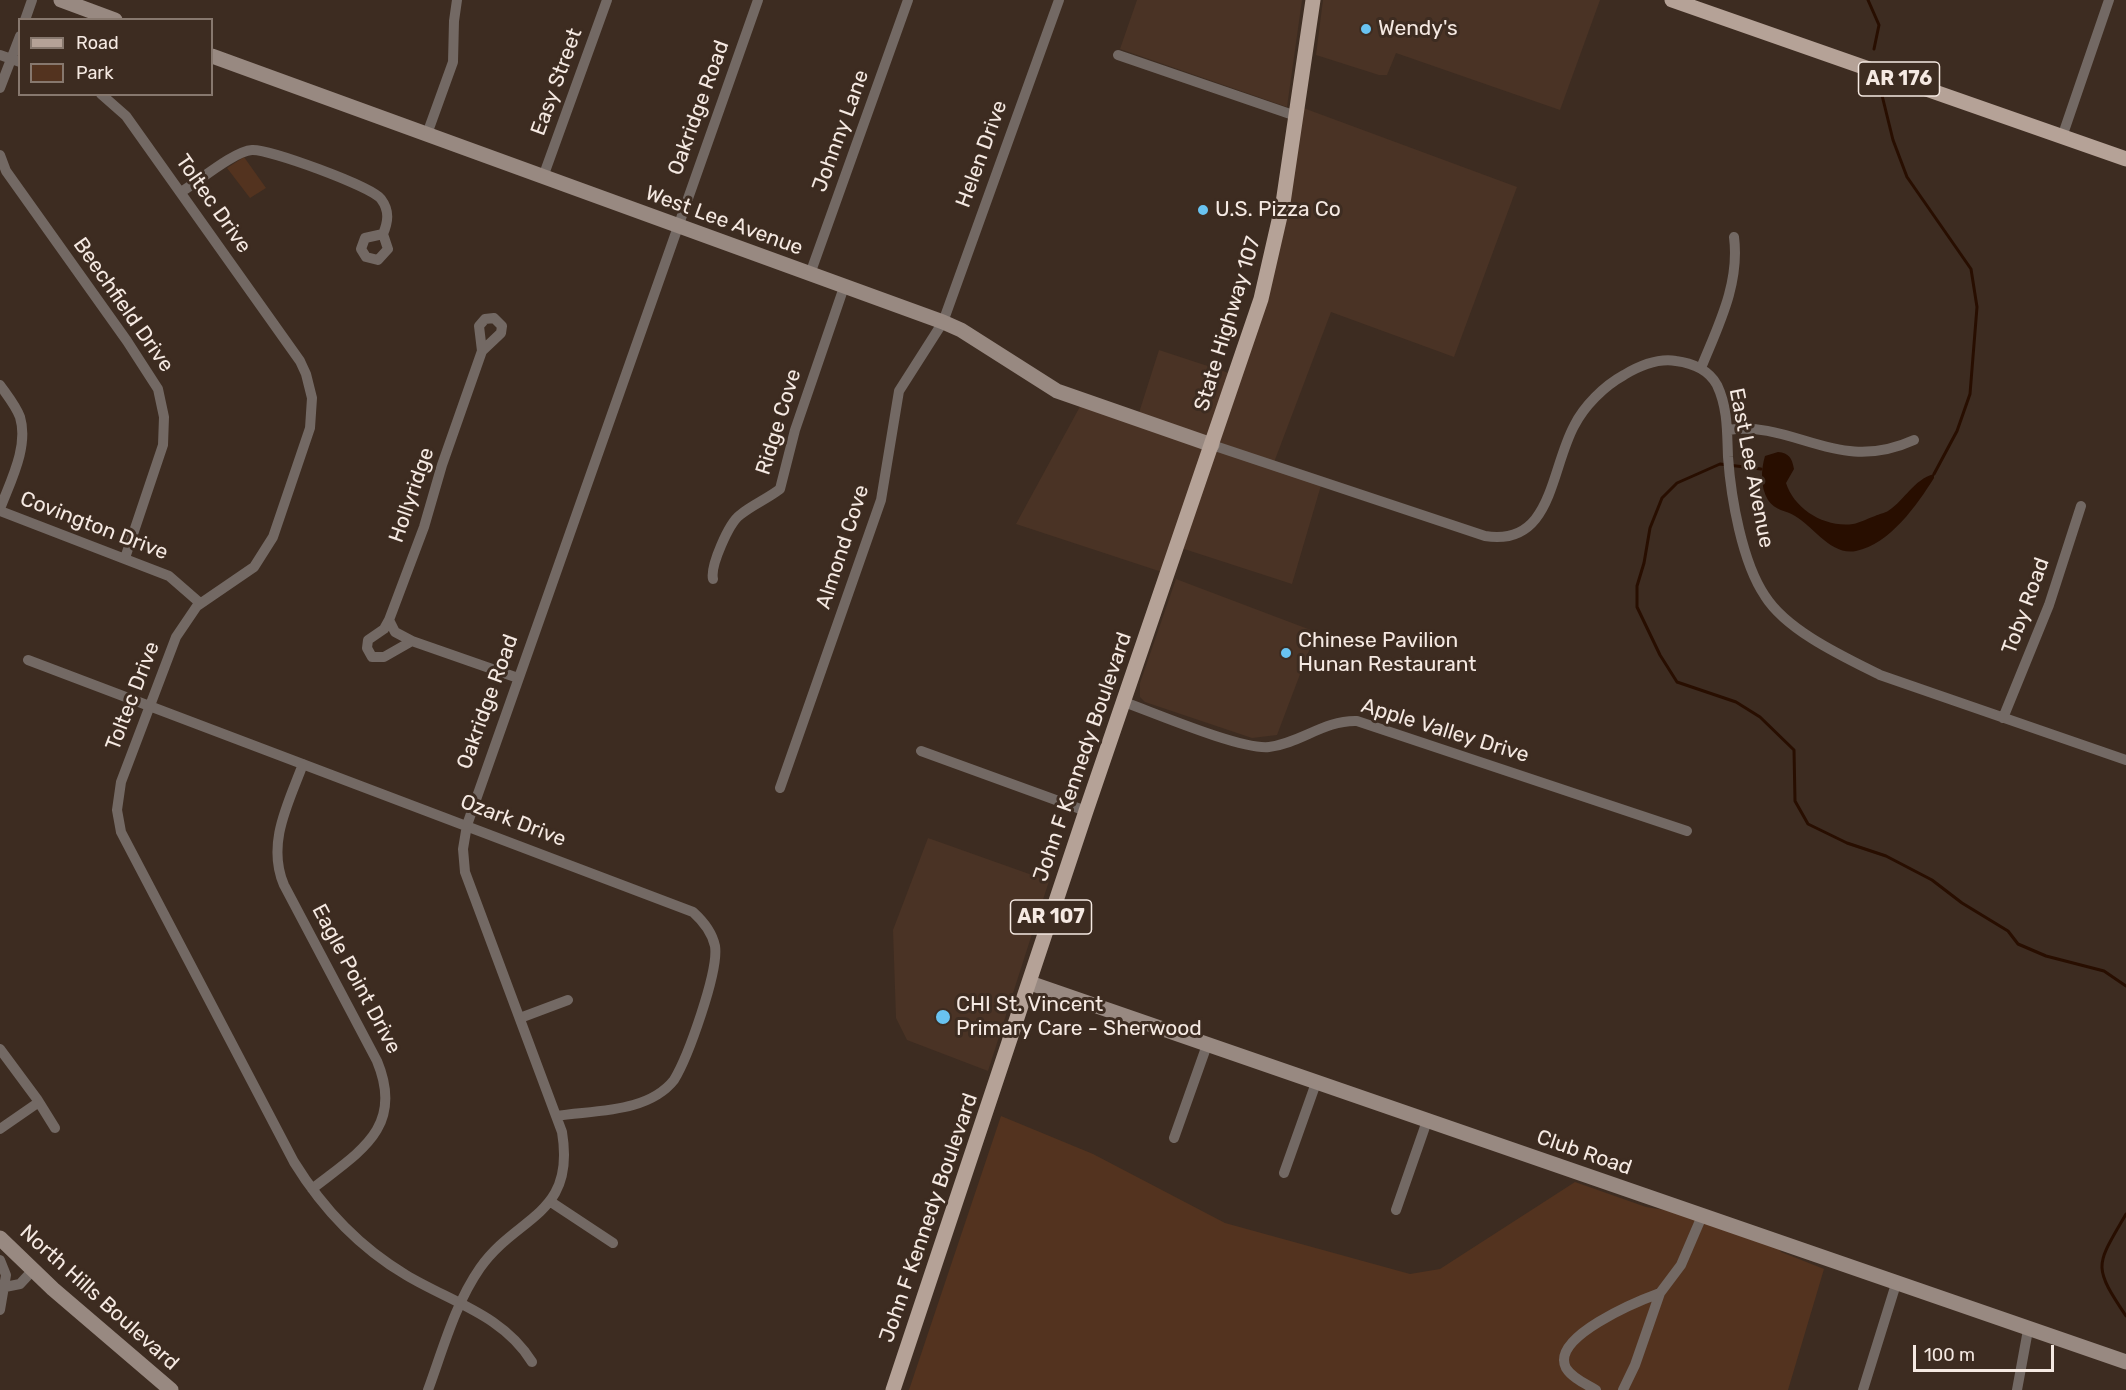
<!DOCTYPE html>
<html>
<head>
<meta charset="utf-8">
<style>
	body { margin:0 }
	#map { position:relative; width:2126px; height:1390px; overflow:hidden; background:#3d2c21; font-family:Rubik,sans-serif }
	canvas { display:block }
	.legend { position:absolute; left:18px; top:18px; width:195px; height:78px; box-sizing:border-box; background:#3d2c21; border:2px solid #87786e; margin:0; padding:8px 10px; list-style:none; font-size:18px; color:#f5e9e2 }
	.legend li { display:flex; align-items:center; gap:12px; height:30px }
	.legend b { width:30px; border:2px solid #87786e }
	.scale { position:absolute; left:1913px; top:1345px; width:141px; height:27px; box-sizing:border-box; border:3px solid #f5e9e2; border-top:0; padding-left:8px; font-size:18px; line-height:21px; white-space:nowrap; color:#f5e9e2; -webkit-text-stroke:4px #3d2c21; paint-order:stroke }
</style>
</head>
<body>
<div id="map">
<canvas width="2126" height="1390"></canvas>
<ul class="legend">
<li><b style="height:8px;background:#b5a297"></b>Road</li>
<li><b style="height:16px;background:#53331f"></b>Park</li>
</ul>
<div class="scale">100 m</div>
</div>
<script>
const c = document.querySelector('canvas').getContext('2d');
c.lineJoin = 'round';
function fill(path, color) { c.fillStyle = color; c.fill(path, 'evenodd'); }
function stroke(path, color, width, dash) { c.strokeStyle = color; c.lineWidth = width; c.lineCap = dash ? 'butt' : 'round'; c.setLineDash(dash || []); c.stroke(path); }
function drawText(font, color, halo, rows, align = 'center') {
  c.font = font + ' Rubik,sans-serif'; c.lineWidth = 6; c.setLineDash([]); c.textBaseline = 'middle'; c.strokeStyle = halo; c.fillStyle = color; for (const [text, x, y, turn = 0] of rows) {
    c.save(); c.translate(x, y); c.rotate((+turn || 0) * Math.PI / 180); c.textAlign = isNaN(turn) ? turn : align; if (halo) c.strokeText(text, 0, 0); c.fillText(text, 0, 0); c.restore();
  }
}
const built = new Path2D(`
	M1137,0H1302L1287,107L1120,49Z
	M1323,0H1600L1560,110L1396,53L1387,75H1379L1316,55Z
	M1298,106L1517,187L1454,357L1331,312L1273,465L1322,482L1292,584L1178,547L1168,574L1016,524L1083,401L1137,419L1159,350L1235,375L1261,299Z
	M1176,579L1316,632L1277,735L1252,738L1145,702L1140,697V683Z
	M928,838L1049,881L988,1071L907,1040L896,1018L893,930Z`);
const green = new Path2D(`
	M244,157L266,188L250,198L227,168Z
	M1001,1116L1093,1154L1225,1223L1410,1274L1440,1269L1575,1182L1646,1207L1702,1216L1775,1242L1781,1252L1824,1269L1788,1390H909Z`);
const water = new Path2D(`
	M1778,452C1789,453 1792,458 1794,469L1786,483C1794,509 1825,528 1853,524C1860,523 1868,518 1875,516C1879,514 1885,513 1888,511C1906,499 1913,480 1934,474V478C1917,505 1890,544 1856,551C1831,556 1813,526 1795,516C1786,510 1775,511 1768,500C1760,486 1761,470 1765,456Z`);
const stream = new Path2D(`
	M1868,0L1879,25L1874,49
	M1878,79L1893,140L1907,177L1971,269L1977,307L1970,394L1957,431L1934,474
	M1761,469L1720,464L1677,483L1662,498L1650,528L1644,563L1637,586V607L1660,655L1677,682L1736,702L1760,717L1794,750L1795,801L1808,824L1847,843L1886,856L1932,880L1962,903L2008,931L2018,944L2046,956L2104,971L2126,986
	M2126,1214C2096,1266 2092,1265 2126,1316`);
const street = new Path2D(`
	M25,20L32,0
	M0,55L20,62
	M1118,55L1296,116
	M0,88L20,36
	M101,94L126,116L300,361L306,374L312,398L310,428L273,537L254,567L197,606L176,637L121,782L117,810L121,832L294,1162C323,1209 359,1247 406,1275C451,1302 503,1315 532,1362
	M427,134L453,62L454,21L457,0
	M2062,137L2109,0
	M0,155L6,171L127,341L158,389L164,417L163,445L125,558
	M543,177L607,0
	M181,192C198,182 234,151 252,150C269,149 371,186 381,199C390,211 388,222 383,234L365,238L361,249L366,257L378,260L388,249L383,234
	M810,274L908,0
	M1701,368C1718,326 1740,284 1734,237
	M0,385C7,395 16,406 20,417C29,447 10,482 0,509
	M1728,430C1795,420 1837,475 1914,440
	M1212,445L1485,536C1552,547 1550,471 1574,426C1584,406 1604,386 1624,375C1639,366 1658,358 1676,361C1692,363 1709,370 1717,385C1728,408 1727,433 1728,457C1731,498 1742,562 1765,596C1787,631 1844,657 1880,675L2126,760
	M0,511L169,576L200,603
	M713,579C710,566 729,523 740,515C752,505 767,499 780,489L795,430L844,287
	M389,620L384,629L368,640L367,648L372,657H384L412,641L518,678
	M412,641L395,632L389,620L424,527L442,465L482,351L479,326L485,319L494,318L502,326L501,333L482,351
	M28,660L693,912C703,921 712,932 715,946C719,971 688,1057 674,1080C648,1113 595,1110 556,1116
	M1124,702C1155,713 1241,750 1269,747C1301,743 1324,720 1357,721L1687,831
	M2003,718L2049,605L2081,506
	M921,751L1086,811
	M303,764C289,802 266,843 284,885L377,1061C405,1128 359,1152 312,1189
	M780,788L881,500L899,391L943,322L1059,0
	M520,1018L568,1000
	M0,1049L37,1099L55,1128
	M0,1129L39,1102
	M1174,1138L1207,1045
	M1284,1173L1316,1083
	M551,1202L613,1243
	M1396,1210L1427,1121
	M0,1260L6,1275L0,1310
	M5,1287L20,1284L33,1270
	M1660,1293L1681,1265L1702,1216
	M428,1390C443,1349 455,1304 480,1268C517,1215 576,1216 562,1132L465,872L463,849L467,825L758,0
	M1596,1390C1586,1384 1572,1378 1566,1368C1550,1337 1638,1301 1660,1293L1635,1365L1623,1390
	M1863,1390L1896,1284
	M2017,1390L2028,1330`);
const secondary = new Path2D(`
	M61,0L115,20
	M212,56L943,322L961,330L1057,391L1212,445
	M1030,983L2126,1362
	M0,1238L53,1289L171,1390`);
const primary = new Path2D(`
	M1672,0L2126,159
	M893,1390L1086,811L1261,299L1283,203L1313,0`);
const markers = [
	[1366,29,6,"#69c3f1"],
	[1203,210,6,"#69c3f1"],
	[1286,653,6,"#69c3f1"],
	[943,1017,8,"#69c3f1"]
];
const shields = [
	[1899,79,81],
	[1051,917,81]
];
const shieldNames = [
	["AR 176",1899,79],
	["AR 107",1051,917]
];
const poiNames = [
	["Wendy's",1378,29],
	["U.S. Pizza Co",1215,210],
	["Chinese Pavilion",1298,641],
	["Hunan Restaurant",1298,665],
	["CHI St. Vincent",956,1005],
	["Primary Care - Sherwood",956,1029]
];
const streetNames = [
	["Easy Street",557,82,-70],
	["Oakridge Road",699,108,-70],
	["Johnny Lane",841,131,-70],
	["Helen Drive",982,154,-70],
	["Toltec Drive",213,204,55],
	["West Lee Avenue",724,221,20],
	["Beechfield Drive",123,305,55],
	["State Highway 107",1228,324,-73],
	["Ridge Cove",779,422,-73],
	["East Lee Avenue",1751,468,79],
	["Hollyridge",412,495,-71],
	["Covington Drive",94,526,21],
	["Almond Cove",843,547,-72],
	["Toby Road",2026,606,-70],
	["Toltec Drive",133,696,-69],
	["Oakridge Road",488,702,-70],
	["Apple Valley Drive",1445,731,17],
	["John F Kennedy Boulevard",1083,757,-71],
	["Ozark Drive",513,821,21],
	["Eagle Point Drive",356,979,62],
	["Club Road",1584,1153,19],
	["John F Kennedy Boulevard",929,1218,-71],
	["North Hills Boulevard",99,1298,42]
];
fill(built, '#4a3325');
fill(green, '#53331f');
fill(water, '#280e00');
stroke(stream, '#280e00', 3);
stroke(street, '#736964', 10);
stroke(secondary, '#988981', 15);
stroke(primary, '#b5a297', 15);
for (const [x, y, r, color] of markers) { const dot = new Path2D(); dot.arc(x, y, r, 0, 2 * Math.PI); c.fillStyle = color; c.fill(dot); stroke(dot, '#3d2c21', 2); }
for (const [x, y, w] of shields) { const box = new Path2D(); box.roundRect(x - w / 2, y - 17, w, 34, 4.5); c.fillStyle = '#3d2c21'; c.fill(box); stroke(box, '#f5e9e2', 1.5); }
drawText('bold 20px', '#f5e9e2', null, shieldNames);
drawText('21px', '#f5e9e2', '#3d2c21', poiNames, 'left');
drawText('21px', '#f5e9e2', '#3d2c21', streetNames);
</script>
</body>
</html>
